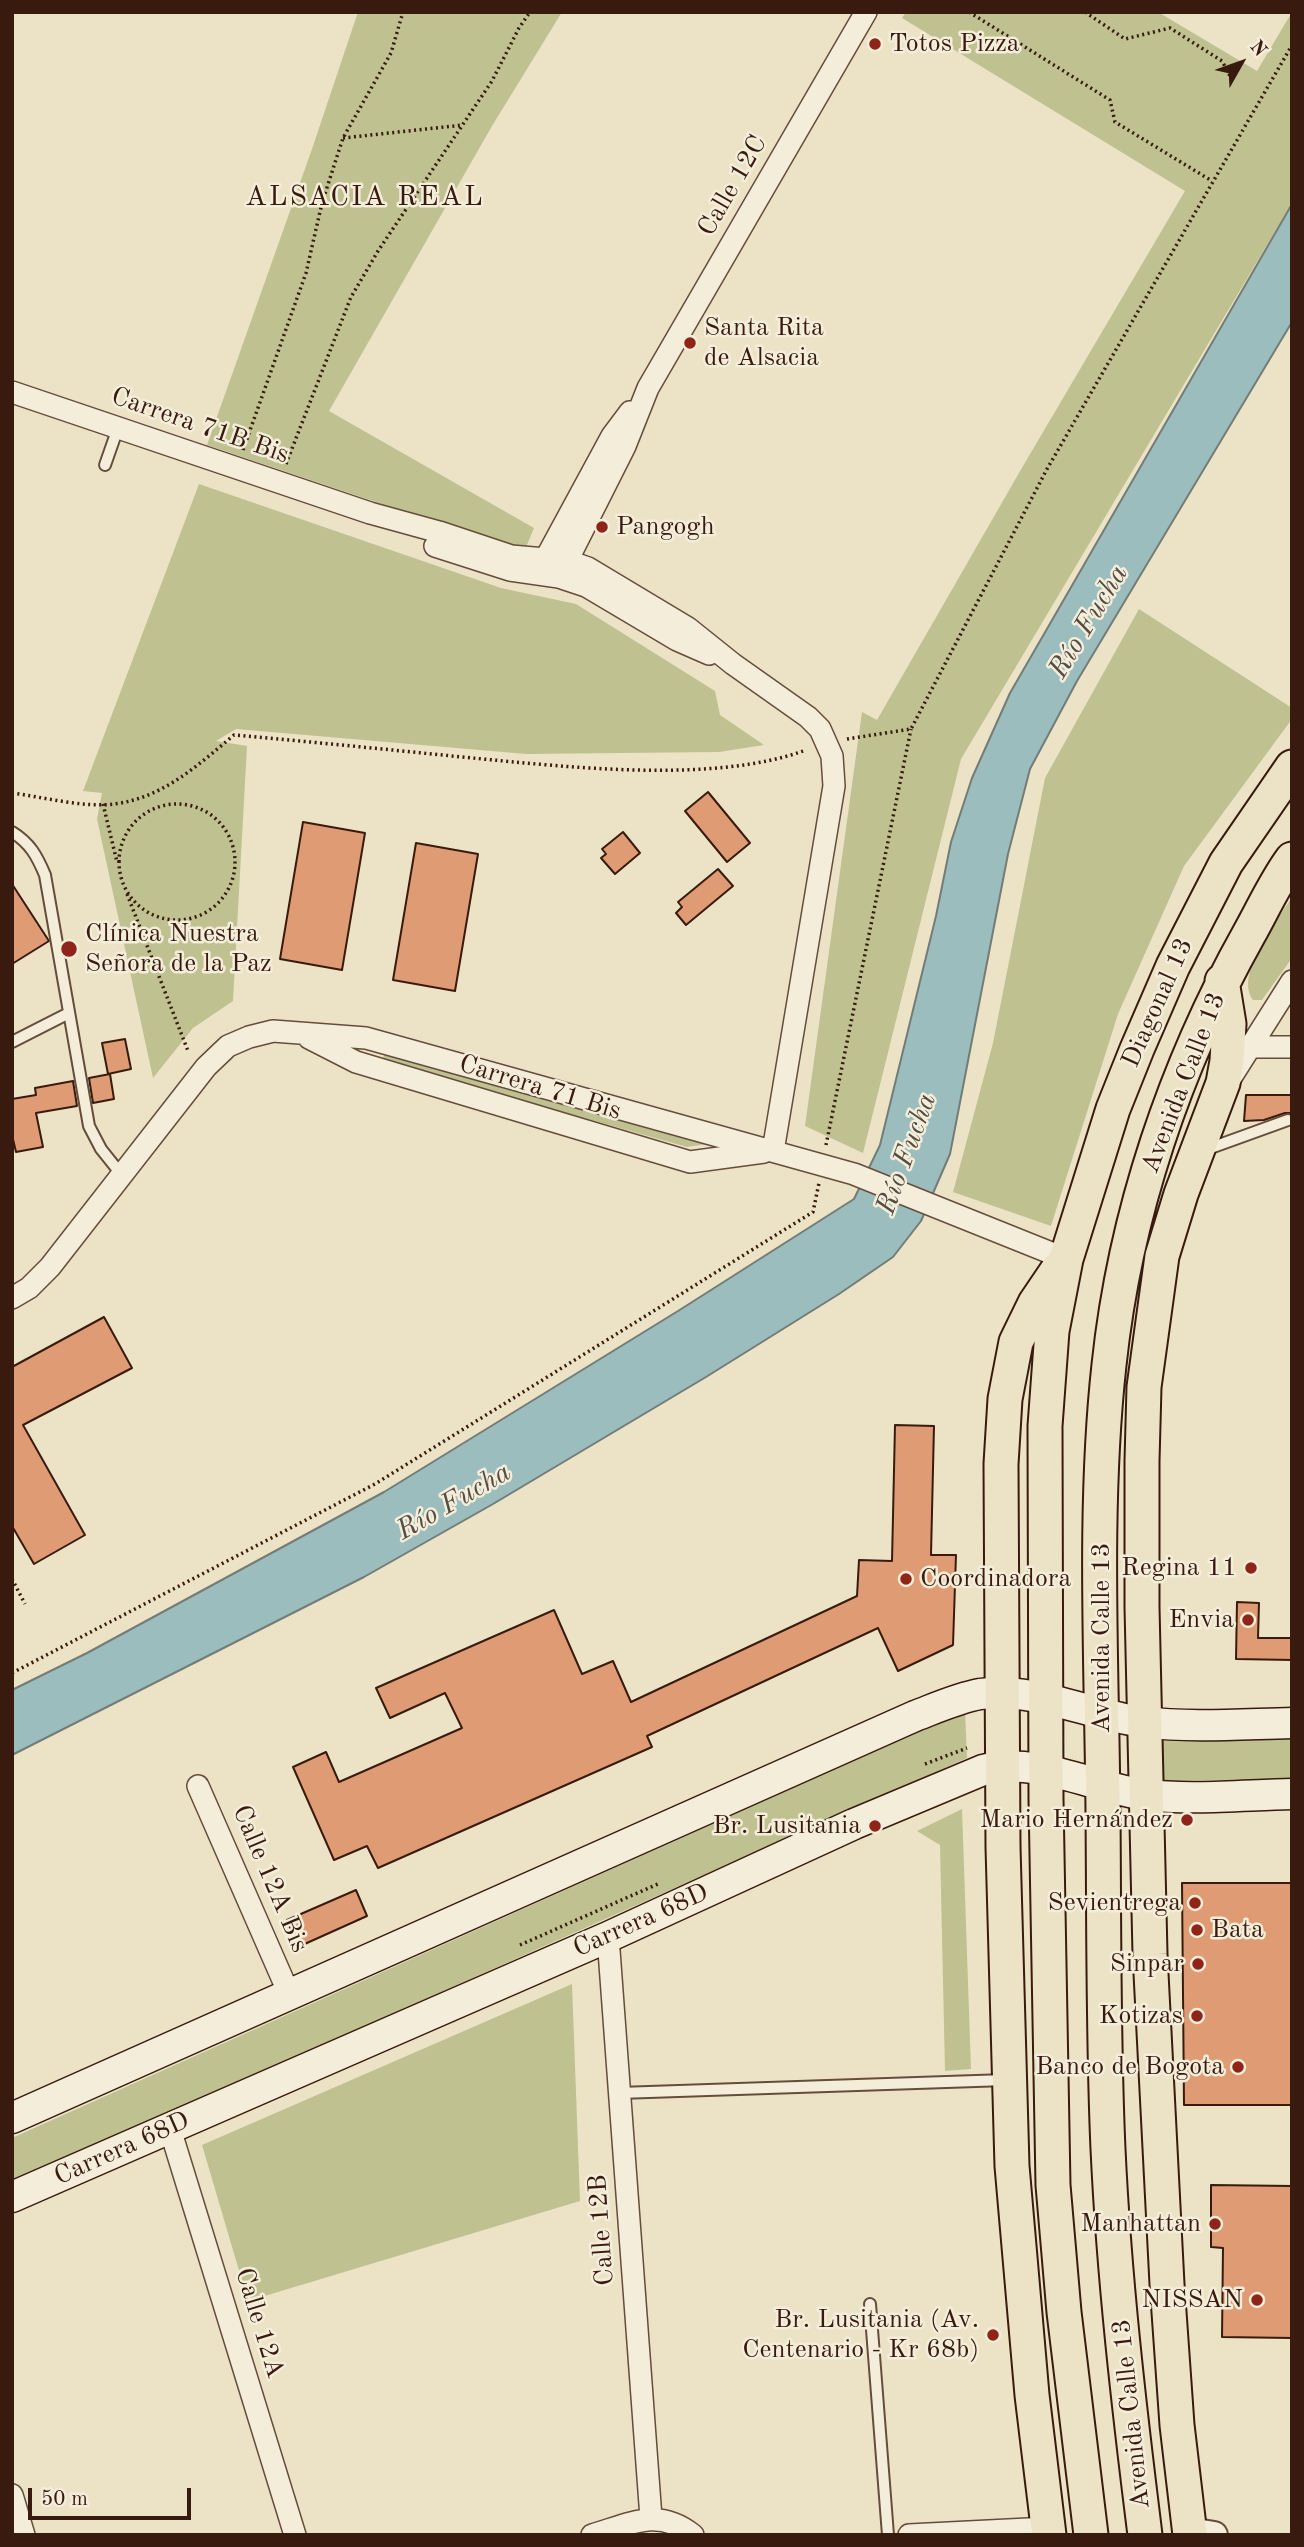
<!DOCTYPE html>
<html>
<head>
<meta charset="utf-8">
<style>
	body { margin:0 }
	#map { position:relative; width:1304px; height:2547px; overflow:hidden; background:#ece3c6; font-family:"Old Standard TT",serif }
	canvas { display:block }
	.frame { position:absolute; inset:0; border:14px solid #381b0e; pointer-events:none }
	.north { position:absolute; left:1206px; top:28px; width:70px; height:70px; -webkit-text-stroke:5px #f3edda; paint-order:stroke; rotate:50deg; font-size:19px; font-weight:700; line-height:28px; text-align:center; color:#381b0e }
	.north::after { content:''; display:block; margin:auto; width:24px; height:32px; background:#381b0e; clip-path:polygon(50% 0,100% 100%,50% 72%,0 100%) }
	.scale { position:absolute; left:28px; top:2488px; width:163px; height:32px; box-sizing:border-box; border:4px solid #381b0e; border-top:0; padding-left:9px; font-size:21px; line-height:24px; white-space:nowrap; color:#381b0e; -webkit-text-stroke:5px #f3edda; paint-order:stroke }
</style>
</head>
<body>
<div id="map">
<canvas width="1304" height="2547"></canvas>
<div class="frame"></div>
<div class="north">N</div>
<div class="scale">50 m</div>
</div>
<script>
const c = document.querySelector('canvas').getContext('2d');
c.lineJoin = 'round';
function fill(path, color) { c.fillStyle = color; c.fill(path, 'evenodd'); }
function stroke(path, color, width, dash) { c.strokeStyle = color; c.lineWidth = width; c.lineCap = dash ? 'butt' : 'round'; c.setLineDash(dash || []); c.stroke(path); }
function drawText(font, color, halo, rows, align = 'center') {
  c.font = font + ' "Old Standard TT",serif'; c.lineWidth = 5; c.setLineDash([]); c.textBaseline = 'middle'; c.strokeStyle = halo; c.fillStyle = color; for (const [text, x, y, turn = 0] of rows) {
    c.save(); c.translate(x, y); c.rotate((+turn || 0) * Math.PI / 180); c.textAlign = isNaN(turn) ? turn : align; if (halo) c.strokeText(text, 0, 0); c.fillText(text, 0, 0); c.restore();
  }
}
const green = new Path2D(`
	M358,12H562L492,126L329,411L534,528L524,552L207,445L312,149Z
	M906,12H1158L1257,71L1292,12V203L961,759L863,1153L805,1126L862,712L877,720L1023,466L1185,191L902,18Z
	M199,484L501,588L576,604L715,691L720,715L764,745L719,752L526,754L236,729L216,741L247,746L233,1001L193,1028L153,1078L97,819L102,793L83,791Z
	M1139,609L1292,708V719L1184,866L1118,1014L1051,1226L953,1192L993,1043L1045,778Z
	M1292,897V958L1262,1000H1253C1234,974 1277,921 1292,897Z
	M384,1054L707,1144L687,1147L383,1061Z
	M965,1711L967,1758L12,2183V2138Z
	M1292,1738V1779L1155,1781L1156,1739Z
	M962,1809L971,2069L945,2071L940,1845L917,1831Z
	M572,1984L580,2201L248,2301L202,2145Z`);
const water = new Path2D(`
	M1292,204V322L1077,681L1030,769L1008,854L950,1154L921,1221L893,1257L839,1294L706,1377L493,1504L364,1577L12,1755V1690L87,1653L384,1492L678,1311L854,1199L880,1145L936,916L951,842L972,778L1010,693Z`);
const building = new Path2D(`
	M708,792L750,843L727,862L685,811Z
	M303,822L365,833L342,970L280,959Z
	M623,832L640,853L615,874L601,858L606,854L602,849Z
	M416,843L478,854L455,991L393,980Z
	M718,869L733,886L686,925L676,913L682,907L678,902Z
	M12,884L49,941L12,964Z
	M125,1039L131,1069L108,1074L102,1043Z
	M110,1074L114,1099L93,1103L89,1078Z
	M73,1081L77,1106L36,1113L43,1147L16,1152L12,1135V1099L36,1095L35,1088Z
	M1246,1095H1292V1113H1285L1264,1120L1244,1121Z
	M104,1317L132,1368L23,1425L85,1535L34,1564L12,1526V1367Z
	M895,1425L934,1426L931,1555H956L953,1645L898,1671L878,1628L647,1736L652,1747L378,1868L367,1846L334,1860L293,1767L326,1752L339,1782L462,1728L445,1693L390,1718L376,1688L554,1610L582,1674L613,1661L631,1702L857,1596L859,1560L892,1561Z
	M1237,1602L1259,1603L1258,1638H1292V1660L1236,1659Z
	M1182,1883H1292V2105H1184Z
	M356,1890L367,1916L298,1947L287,1920Z
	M1211,2185L1292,2186V2338L1222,2337L1223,2248L1211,2247Z`);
const path = new Path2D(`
	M969,12L1110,100L1115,122L1212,181
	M1085,12L1125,39L1170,28L1222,61L1230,76
	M343,138L463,125
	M243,450L306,273L322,203L343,138L391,53L403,12
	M286,464L351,297L378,251L492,81L519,28L530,12
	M847,739L911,729L1047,469L1292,45
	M12,793C43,797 84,808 114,804C163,798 198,765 234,735C313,742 393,750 472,758C570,767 714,784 806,750
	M119 862a58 58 0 1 1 116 0a58 58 0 1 1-116 0Z
	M103,804L117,862
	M127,894L188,1051
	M826,1145L911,729
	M12,1579L25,1604
	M12,1673L375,1484L813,1212L819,1183
	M925,1764L967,1748
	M520,1945L660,1883`);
const service = new Path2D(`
	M105,465L118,428
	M12,832C30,843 37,856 45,875L89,1126L101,1149L121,1174
	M12,1042L69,1013
	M1205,1150L1288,1120
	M619,2093L1006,2080
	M870,2304L888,2535`);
const minor = new Path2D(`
	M12,392L370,513L439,532L511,556L568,561L588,568L688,628L733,664L808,717L820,729L832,756L834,786L773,1151
	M435,546L510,570L559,577L586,586L677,640L709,654
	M540,569L612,436L630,412
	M559,577L625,446L648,388L866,12
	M309,1038L356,1062L690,1162L764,1152
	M1238,1047H1292
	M1230,1079L1292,981
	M12,1298L29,1288L50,1267L206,1067L228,1046L249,1037L273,1031L366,1038L854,1174L1066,1259
	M198,1786L290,1996
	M608,1937L651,2518
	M170,2129L295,2535
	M12,2495L24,2535
	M592,2535C630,2524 658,2507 693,2535
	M909,2535L1048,2528`);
const tertiary = new Path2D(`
	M1190,2531L1214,2535`);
const secondary = new Path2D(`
	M12,2118L915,1716C936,1708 958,1698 980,1694C1036,1687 1088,1715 1143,1722C1191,1728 1243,1724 1292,1723
	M12,2197L608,1937L854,1824L983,1770C1037,1756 1093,1788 1146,1795C1192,1800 1245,1795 1292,1794`);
const primary = new Path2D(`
	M1049,2535L1032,2395L1012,2166L1003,1847L1001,1464L1005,1399L1016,1342L1035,1303L1058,1269
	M1091,2535L1064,2312L1053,2185L1046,1799L1045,1426L1052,1331L1066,1259L1113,1109L1137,1049L1173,966L1226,863L1292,767
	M1145,2535C1129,2407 1114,2278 1108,2149C1103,2037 1104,1925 1103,1813C1102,1666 1093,1510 1109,1365C1125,1214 1175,1066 1249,934C1263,909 1275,882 1292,859
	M1190,2535L1177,2425L1167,2284L1150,1954L1142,1607V1461L1144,1387L1162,1256L1181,1194L1223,1083L1227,1061L1229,1024L1222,981`);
const markers = [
	[875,44,7,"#8f2418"],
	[690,343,7,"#8f2418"],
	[602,527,7,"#8f2418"],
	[69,949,9,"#8f2418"],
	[1251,1568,7,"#8f2418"],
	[906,1579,7,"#8f2418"],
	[1248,1620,7,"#8f2418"],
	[1187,1820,7,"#8f2418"],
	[875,1826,7,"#8f2418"],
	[1195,1903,7,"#8f2418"],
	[1197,1930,7,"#8f2418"],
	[1198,1964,7,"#8f2418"],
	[1197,2016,7,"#8f2418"],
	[1238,2067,7,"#8f2418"],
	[1215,2224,7,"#8f2418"],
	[1257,2300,7,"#8f2418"],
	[993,2335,7,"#8f2418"]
];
const poiNames = [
	["Totos Pizza",889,44,"left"],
	["Santa Rita",704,328,"left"],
	["de Alsacia",704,358,"left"],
	["Pangogh",616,527,"left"],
	["Clínica Nuestra",85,934,"left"],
	["Señora de la Paz",85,964,"left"],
	["Regina 11",1237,1568],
	["Coordinadora",920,1579,"left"],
	["Envia",1234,1620],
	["Mario Hernández",1173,1820],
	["Br. Lusitania",861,1826],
	["Sevientrega",1181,1903],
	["Bata",1211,1930,"left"],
	["Sinpar",1184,1964],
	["Kotizas",1183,2016],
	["Banco de Bogota",1224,2067],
	["Manhattan",1201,2224],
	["NISSAN",1243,2300],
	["Br. Lusitania (Av.",979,2320],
	["Centenario - Kr 68b)",979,2350]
];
const streetNames = [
	["Calle 12C",733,186,-60],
	["Carrera 71B Bis",200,426,19],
	["Diagonal 13",1158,1003,-66],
	["Avenida Calle 13",1184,1083,-69],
	["Carrera 71 Bis",540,1088,17],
	["Avenida Calle 13",1102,1638,-90],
	["Calle 12A Bis",270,1879,67],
	["Carrera 68D",641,1921,-24],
	["Carrera 68D",122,2149,-24],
	["Calle 12B",602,2230,-94],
	["Calle 12A",259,2323,73],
	["Avenida Calle 13",1132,2414,-96]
];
const neighbourhoodNames = [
	["ALSACIA REAL",365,198]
];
const waterNames = [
	["Río Fucha",1089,622,-59],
	["Río Fucha",907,1154,-70],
	["Río Fucha",454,1502,-30]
];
fill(green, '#bfc190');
fill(water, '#9bbdbd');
stroke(water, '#737c77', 2);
fill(building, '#de9b74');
stroke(building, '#381b0e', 2);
stroke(service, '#654d3c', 14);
stroke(minor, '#654d3c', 24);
stroke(tertiary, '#654d3c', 30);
stroke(secondary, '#381b0e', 33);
stroke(primary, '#381b0e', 37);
stroke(path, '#381b0e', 3.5, [2, 3.5]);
stroke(service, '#f3edda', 10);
stroke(minor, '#f3edda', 21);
stroke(tertiary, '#f3edda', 26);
stroke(secondary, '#f3edda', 30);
stroke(primary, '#ece3c6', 33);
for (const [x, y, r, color] of markers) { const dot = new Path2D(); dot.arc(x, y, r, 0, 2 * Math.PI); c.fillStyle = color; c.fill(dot); stroke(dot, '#f3edda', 2.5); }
drawText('26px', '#381b0e', '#f3edda', poiNames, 'right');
drawText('26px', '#381b0e', '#f3edda', streetNames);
c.letterSpacing = '2px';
drawText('28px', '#381b0e', '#f3edda', neighbourhoodNames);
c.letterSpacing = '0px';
drawText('italic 28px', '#564c43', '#f3edda', waterNames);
</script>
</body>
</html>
